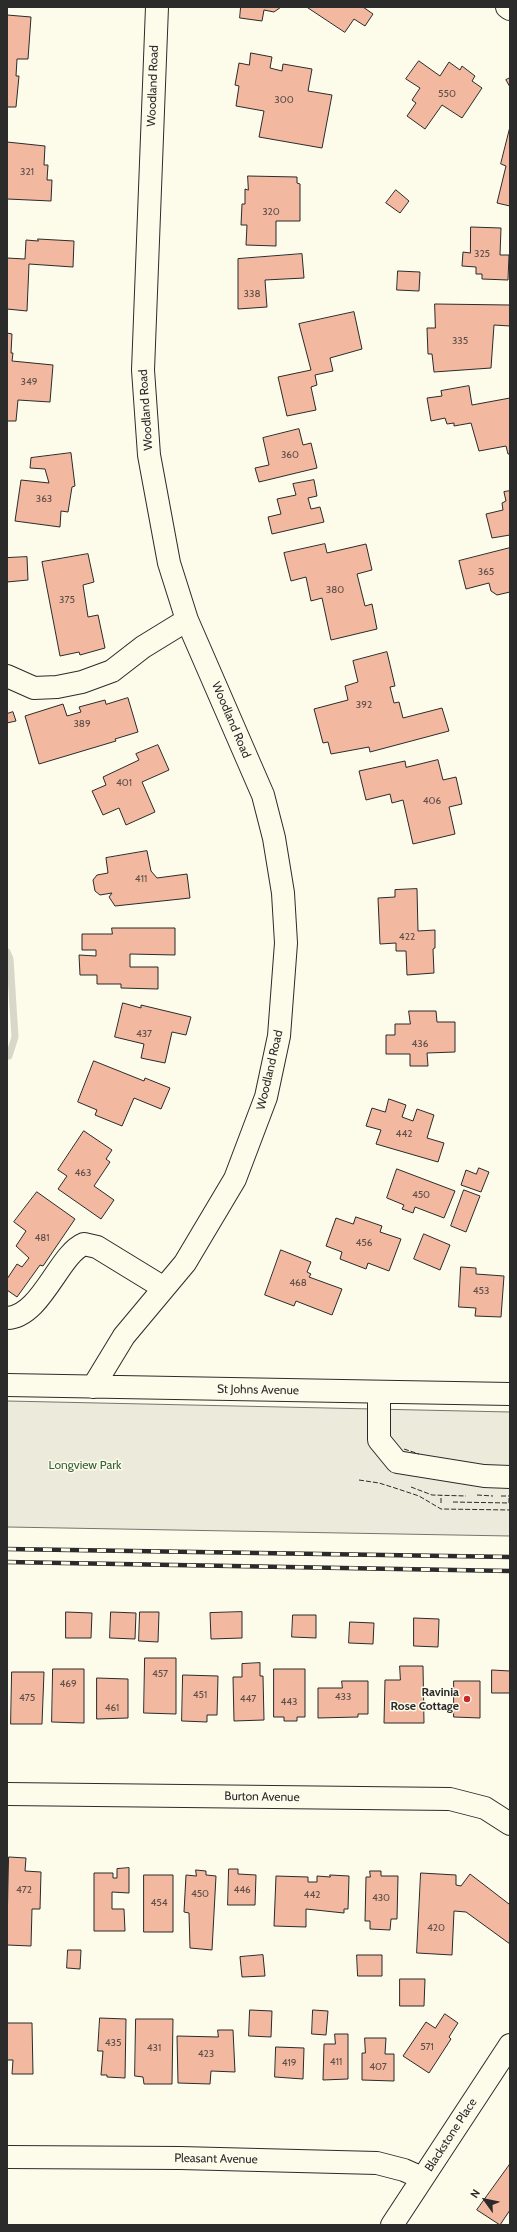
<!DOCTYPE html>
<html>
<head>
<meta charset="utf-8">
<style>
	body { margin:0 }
	#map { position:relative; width:517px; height:2232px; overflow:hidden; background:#fdfbea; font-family:Cabin,sans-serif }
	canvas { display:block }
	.frame { position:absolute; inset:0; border:8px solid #2b2b2b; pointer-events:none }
	.north { position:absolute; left:465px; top:2180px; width:40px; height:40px; -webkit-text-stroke:3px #fdfbea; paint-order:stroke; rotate:303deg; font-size:11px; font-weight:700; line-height:16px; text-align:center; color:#2b2b2b }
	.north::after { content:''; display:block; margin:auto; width:14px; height:18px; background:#2b2b2b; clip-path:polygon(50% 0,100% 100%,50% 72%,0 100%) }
</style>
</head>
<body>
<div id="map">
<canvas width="517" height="2232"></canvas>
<div class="frame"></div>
<div class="north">N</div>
</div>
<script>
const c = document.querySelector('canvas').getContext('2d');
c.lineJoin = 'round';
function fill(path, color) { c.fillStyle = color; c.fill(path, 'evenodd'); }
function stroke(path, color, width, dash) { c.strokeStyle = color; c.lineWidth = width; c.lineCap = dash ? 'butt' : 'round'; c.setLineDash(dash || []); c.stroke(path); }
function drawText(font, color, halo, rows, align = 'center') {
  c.font = font + ' Cabin,sans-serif'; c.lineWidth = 3; c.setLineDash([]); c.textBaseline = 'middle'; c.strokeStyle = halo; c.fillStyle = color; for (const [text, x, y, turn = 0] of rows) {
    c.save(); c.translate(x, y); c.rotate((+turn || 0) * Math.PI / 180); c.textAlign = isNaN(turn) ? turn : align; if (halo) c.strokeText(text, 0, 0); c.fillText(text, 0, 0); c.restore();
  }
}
const green = new Path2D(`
	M7,1401L510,1412V1536L7,1527Z`);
const stream = new Path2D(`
	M7,952L10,959L15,1037L9,1056L7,1055`);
const building = new Path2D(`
	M241,7H281L274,12L264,10L262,21L240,18Z
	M307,7H363L373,14L365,26L354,19L345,32Z
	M7,15L31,17L28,59H17L16,76H19L16,107H7Z
	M251,53L272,57L270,68L282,71L283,64L312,69L308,91L332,95L322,148L259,137L264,111L236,106L239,86L235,85L239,63L249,65Z
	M419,61L440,76L449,62L460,70L462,66L475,76L472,81L482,88L462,118L442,105L425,129L407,116L416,103L412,100L420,88L406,79Z
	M510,78V87L506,80Z
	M510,127V206L497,203L506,166L501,164Z
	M7,142L45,146L44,165H48L47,180H52L51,201L7,199Z
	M248,176L297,177V183L300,184V221H276V246L246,245L247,225H241L242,204H245V189L248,190Z
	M396,190L409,201L400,213L386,203Z
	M471,227L501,228L500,255H509L508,280L482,279V274H476V267L462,266L463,252L470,253Z
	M38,239L74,241L73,267L29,264L27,311L7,309V258L25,259L26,240L38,241Z
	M302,254L304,278L265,280L267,307L238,309V259Z
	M398,271L420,272L419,291L397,290Z
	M435,304L510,305V326L494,325L491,368L434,372L432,354H428L427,328H435Z
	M354,312L362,349L330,358L333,371L315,375L317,385L311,387L316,410L287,416L278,377L311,370L299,324Z
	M7,333L12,334L11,353H13L12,361L53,365L50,402L18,400L16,421H7Z
	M469,386L472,405L510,398V454H508L506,446L479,451L471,423L454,426V423L447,424L445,418L431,421L427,398L442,396L441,391Z
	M299,429L303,445L311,443L317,468L259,482L255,468L269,465L263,438Z
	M71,453L75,486L72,487L68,512L61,511L60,527L15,521L21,480L49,483L45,469L30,468L31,458Z
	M314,480L317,496L308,498L311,509L320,507L324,522L272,534L268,517L281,514L277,499L296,495L293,484Z
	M510,491V535L492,538L486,514L503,510L502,503L506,501L504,492Z
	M325,544L327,553L366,544L372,570L357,574L365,606L372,604L377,629L331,640L322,598L311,601L306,577L291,581L284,553Z
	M510,548V592L497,595L491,591L489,583L466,589L459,561Z
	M88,554L94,582L83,585L88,617L98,615L105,648L80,655L79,652L60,656L42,562Z
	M27,557L28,580L7,582V558Z
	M387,652L395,686L390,687L394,703L399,702L403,718L442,708L449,731L370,752L369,747L331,754L328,742L323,743L314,709L348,700L345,686L358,682L353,661Z
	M128,698L138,732L115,739L116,741L39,764L25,716L63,704L67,716L81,712L79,707L105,700L106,704Z
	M13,712L16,721L7,723V714Z
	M158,745L169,770L142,782L155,812L126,825L119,808L103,815L92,791L106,785L103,777L139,760L136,754Z
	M438,760L443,780L456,777L462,804L449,807L455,834L413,844L403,800L392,803L390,794L366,800L359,771L405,761L406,767Z
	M147,851L151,871L157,878L187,874L190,898L115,906L109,897L112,893L100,895L95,891L93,880L97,875L108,873L106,858Z
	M417,889L418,931L435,930V948L433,949L434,973L407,975L406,951H396V943L380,944L378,898L395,897V890Z
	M112,928H175V955L130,954V967H158V989L121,988V984H97V975H80L79,955L96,956V950H82V934H112Z
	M123,1003L141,1008V1005L191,1017L186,1035L172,1032L165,1063L141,1058L144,1044L115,1037Z
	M409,1011H436L437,1022H455V1052L427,1053L428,1066H410V1054H386V1035H395V1024H410Z
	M94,1061L144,1081L145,1078L170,1088L161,1109L134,1098L122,1126L95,1115L97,1110L78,1102Z
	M389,1099L406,1105L402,1117L413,1121L417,1109L434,1115L427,1138L444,1143L438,1162L376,1144L381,1130L366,1126L372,1108L385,1112Z
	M84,1131L112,1150L106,1159L110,1162L94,1186L114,1200L101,1219L58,1189L67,1176L58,1170Z
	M479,1168L489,1172L481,1192L461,1185L466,1170L476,1174Z
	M397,1169L455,1191L444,1218L415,1207L413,1213L402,1209L404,1205L387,1198Z
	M464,1190L480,1196L466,1232L451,1226Z
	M37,1192L75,1219L43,1266L40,1265L17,1297L7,1290V1279L17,1264L22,1267L29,1258L16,1246L26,1231L14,1222Z
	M356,1217L382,1226L380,1232L401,1239L389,1271L368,1263L366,1269L340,1259L342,1252L326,1246L336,1218L353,1224Z
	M424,1234L450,1245L440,1270L414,1259Z
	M281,1250L311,1262L307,1272L311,1274L309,1277L342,1289L332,1315L296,1301L294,1306L265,1295Z
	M461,1267L476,1268V1274L504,1276L501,1317L475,1316L476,1308L459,1307Z
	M66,1612L92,1613L91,1638H66Z
	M111,1612L136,1613L135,1639L110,1638Z
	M140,1612H159L158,1642L139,1641Z
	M242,1612V1638L211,1639L210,1613Z
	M293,1615H316V1638L292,1637Z
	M414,1618L439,1619L438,1647L414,1646Z
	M350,1622L374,1623L373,1644L349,1643Z
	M145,1658H176V1714L144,1713Z
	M260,1663V1676H263L264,1720L234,1721L233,1677H242V1664Z
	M400,1666H423L424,1723H384L385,1680H400Z
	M53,1669H84V1723L52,1722Z
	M274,1669H305V1717H297V1721H284V1717H274Z
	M492,1670L510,1671V1693H492Z
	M12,1672H44L42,1724H11Z
	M183,1675L218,1676L217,1715H207V1722L182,1721Z
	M97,1678L128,1679V1718L97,1719Z
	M342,1681H368V1714H358V1717L318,1718V1688H342Z
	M454,1681H480V1718L454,1717Z
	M9,1857L26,1858L25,1871L41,1872L40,1909H32L31,1946L7,1945Z
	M129,1868V1893L112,1892V1909H124L125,1931H94V1873H113V1878H117V1869Z
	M229,1869H238V1874L256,1875L255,1905H228Z
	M196,1870L206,1871V1875L216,1876L212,1950L190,1948L189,1913L184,1912L186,1875L196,1876Z
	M370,1871H381V1876H398L397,1919H391L390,1930L370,1929V1921H365L366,1877H370Z
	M421,1873L456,1875V1885L461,1886L470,1874L509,1904L510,1902V1944L466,1912L454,1911L452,1955L417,1953Z
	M144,1875H173V1932H144Z
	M330,1875L349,1876L348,1909H344V1913L306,1909V1927L274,1926L276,1876L308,1877V1882H317V1876L330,1877Z
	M68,1950H81L80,1969L67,1968Z
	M263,1955L265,1976L242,1977L240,1957Z
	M357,1955H382V1976H358Z
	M400,1979H425L424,2006H400Z
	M250,2010L272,2011L271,2037L249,2036Z
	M313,2010L328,2011L326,2035L312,2034Z
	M445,2014L458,2023L449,2037L451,2039L429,2073L403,2056L426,2022L435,2028Z
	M100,2018L126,2019L125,2078L107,2077V2075H101L103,2051H98Z
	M136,2019H173L172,2084H144L143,2077L135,2076Z
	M7,2023H32L33,2074H12L13,2060H7Z
	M218,2030H233L235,2072L211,2071L210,2084L178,2083L177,2036L218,2037Z
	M335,2034H348V2079L323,2080L324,2044H335Z
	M365,2038H386L385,2054H394V2081L362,2080V2053H365Z
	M276,2047L304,2048L303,2079L275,2077Z
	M510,2164V2210L500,2225L477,2210Z`);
const minor = new Path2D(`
	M507,7L510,9
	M7,676L34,688L57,687L82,682L112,671L143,647L187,620
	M7,1318C41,1317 59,1254 84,1244L97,1247L164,1288
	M7,1385L510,1394
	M93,1387L124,1336L185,1263L235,1179L266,1097L279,1036L286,943L283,893L274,838L263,795L187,620L169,563L149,455L143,370L157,7
	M379,1392V1440L397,1462L484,1476L510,1477
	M7,1794L450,1799L485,1808L510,1824
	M7,2157L180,2158L377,2163L404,2170L422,2178
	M392,2225L510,2045`);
const rail = new Path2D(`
	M7,1549L510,1557
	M7,1562L510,1571`);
const fence = new Path2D(`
	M404,1449L419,1454
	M359,1480L379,1483L395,1488L419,1496L441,1509L510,1510
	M411,1487L432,1495L466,1496
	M477,1495L493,1496
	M501,1496H510
	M453,1502L509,1503V1497
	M441,1503V1495`);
const markers = [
	[467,1699,4,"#c62828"]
];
const numberNames = [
	["550",447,94],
	["300",284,100],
	["321",27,172],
	["320",271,212],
	["325",482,254],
	["338",252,294],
	["335",460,341],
	["349",29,382],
	["360",290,455],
	["363",44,499],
	["365",486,572],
	["380",335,590],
	["375",67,600],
	["392",364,705],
	["389",82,724],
	["401",124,783],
	["406",432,801],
	["411",141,879],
	["422",407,937],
	["437",144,1034],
	["436",420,1044],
	["442",404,1134],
	["463",83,1173],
	["450",421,1195],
	["481",42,1238],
	["456",364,1243],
	["468",298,1283],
	["453",481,1291],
	["457",160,1674],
	["469",68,1684],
	["451",200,1695],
	["433",343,1697],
	["475",27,1698],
	["447",248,1699],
	["443",289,1702],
	["461",112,1708],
	["472",24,1890],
	["446",242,1890],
	["450",200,1894],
	["442",312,1895],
	["430",381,1898],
	["454",159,1903],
	["420",436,1928],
	["435",113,2043],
	["571",427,2047],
	["431",154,2048],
	["423",206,2054],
	["411",336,2062],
	["419",289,2063],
	["407",378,2067]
];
const streetNames = [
	["Woodland Road",153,86,-88],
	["Woodland Road",146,410,-94],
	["Woodland Road",231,720,67],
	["Woodland Road",270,1070,-77],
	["St Johns Avenue",258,1390,1],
	["Burton Avenue",262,1797,1],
	["Blackstone Place",451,2135,-57],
	["Pleasant Avenue",216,2159,1]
];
const parkNames = [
	["Longview Park",85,1465]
];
const poiNames = [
	["Ravinia",459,1692],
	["Rose Cottage",459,1706]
];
fill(green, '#ecebdb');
stroke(green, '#74746e', 1);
stroke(stream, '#d8d7c9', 7);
fill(building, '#f2b8a0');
stroke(building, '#2b2b2b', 1);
stroke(minor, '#2b2b2b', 24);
stroke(minor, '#fdfbea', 22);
stroke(rail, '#2b2b2b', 4.5);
stroke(rail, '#fdfbea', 3, [9]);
stroke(fence, '#2b2b2b', 1, [5, 2]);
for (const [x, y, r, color] of markers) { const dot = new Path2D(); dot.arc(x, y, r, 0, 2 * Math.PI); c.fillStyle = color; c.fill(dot); stroke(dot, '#fdfbea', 1.5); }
drawText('10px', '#5d4e48', null, numberNames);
drawText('12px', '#2b2b2b', '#fdfbea', streetNames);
drawText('12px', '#34623c', '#fdfbea', parkNames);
drawText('bold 12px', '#2b2b2b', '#fdfbea', poiNames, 'right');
</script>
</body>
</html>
